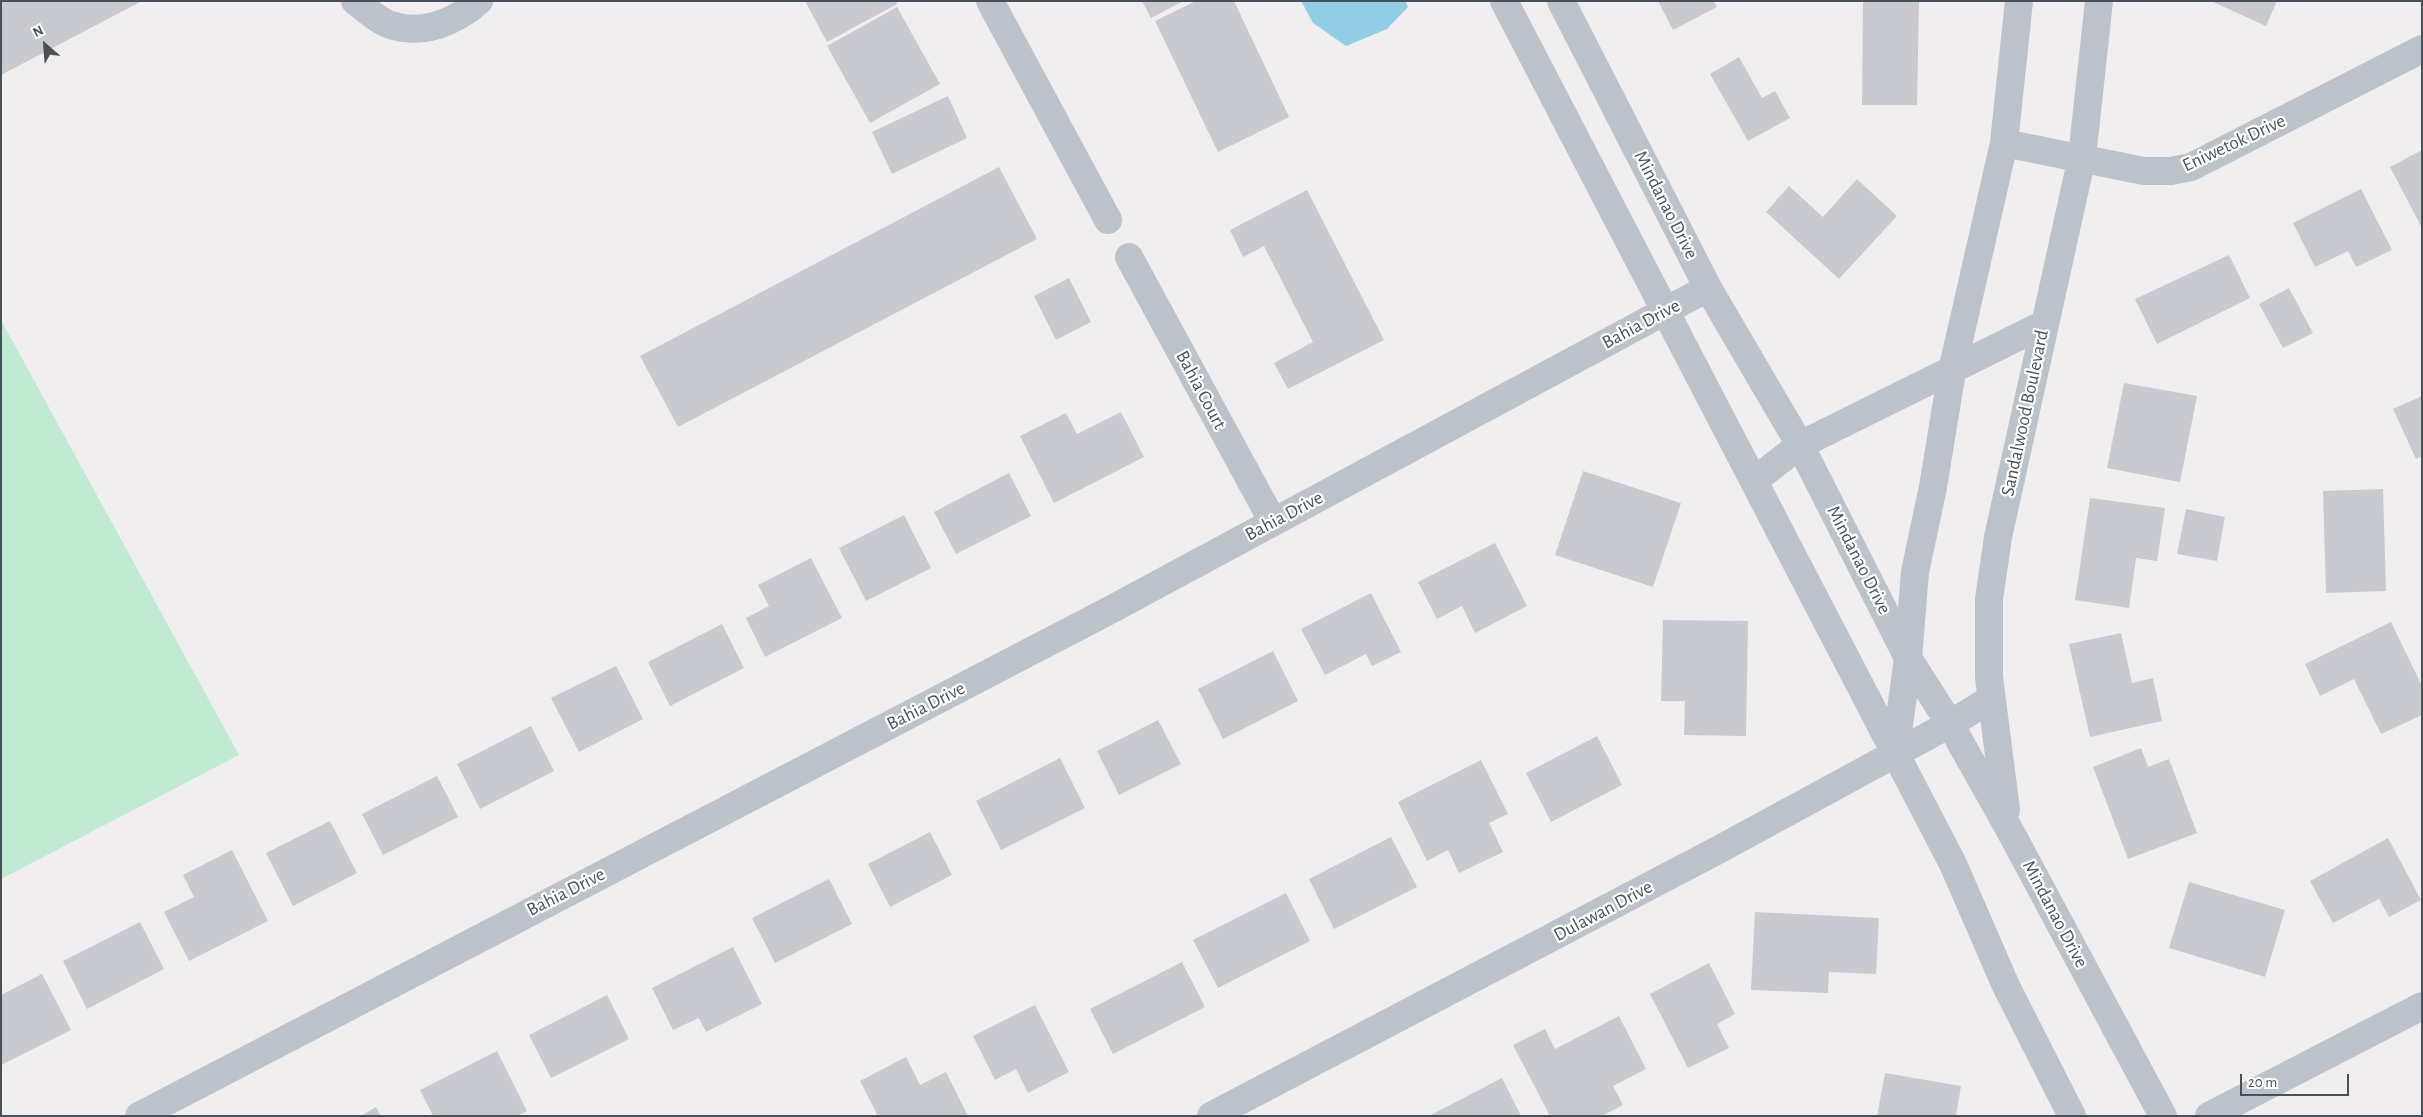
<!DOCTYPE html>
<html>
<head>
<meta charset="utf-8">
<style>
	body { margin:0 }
	#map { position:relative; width:2423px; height:1117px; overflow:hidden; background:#f0eeee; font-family:"Alegreya Sans",sans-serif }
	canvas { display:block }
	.frame { position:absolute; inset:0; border:2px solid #485059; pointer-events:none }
	.north { position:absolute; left:20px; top:20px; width:50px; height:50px; -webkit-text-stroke:4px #fff; paint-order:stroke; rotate:333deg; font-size:14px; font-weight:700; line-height:20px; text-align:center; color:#485059 }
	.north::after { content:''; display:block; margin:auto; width:18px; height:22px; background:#485059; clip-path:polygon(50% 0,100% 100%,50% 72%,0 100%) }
	.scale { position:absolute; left:2240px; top:1074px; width:109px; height:22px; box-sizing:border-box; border:2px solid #485059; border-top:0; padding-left:6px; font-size:15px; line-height:18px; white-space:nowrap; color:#485059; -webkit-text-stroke:4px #fff; paint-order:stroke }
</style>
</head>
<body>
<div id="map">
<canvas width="2423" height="1117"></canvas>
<div class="frame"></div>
<div class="north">N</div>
<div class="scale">20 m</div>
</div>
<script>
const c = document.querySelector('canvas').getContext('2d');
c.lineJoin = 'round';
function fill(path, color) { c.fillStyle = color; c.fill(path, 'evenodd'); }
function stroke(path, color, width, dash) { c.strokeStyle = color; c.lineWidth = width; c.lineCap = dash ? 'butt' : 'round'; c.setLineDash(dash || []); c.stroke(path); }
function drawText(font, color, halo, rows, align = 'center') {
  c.font = font + ' "Alegreya Sans",sans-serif'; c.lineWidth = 4.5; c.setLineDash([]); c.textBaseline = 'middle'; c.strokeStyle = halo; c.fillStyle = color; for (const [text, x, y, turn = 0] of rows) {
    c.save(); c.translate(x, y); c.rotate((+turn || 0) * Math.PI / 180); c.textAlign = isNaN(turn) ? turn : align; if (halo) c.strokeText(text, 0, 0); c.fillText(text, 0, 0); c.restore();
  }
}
const green = new Path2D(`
	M1,320L239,755L1,879Z`);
const water = new Path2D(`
	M1301,1H1405L1408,7L1387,29L1346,46L1313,23Z`);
const building = new Path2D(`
	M1,1H142L1,75Z
	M805,1H896L897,4L827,42Z
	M1142,1H1183L1151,18Z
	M1196,1H1234L1289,117L1218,152L1155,21Z
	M1658,1H1714L1717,7L1673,30Z
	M1863,1H1919L1917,105H1862Z
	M2211,1H2277L2266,26Z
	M897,7L940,84L870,123L827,46Z
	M1739,57L1762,98L1775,91L1790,118L1748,141L1710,74Z
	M948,96L967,138L892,174L872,132Z
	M2422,150V228L2390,167Z
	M999,167L1037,239L678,427L640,356Z
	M1857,179L1897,216L1839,279L1766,212L1789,186L1823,217Z
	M2361,189L2392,250L2356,267L2348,251L2315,267L2293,223Z
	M1307,190L1384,340L1288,389L1274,363L1313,342L1264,246L1243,257L1230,230Z
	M2229,255L2250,298L2157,344L2135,299Z
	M1069,278L1091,322L1056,340L1034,296Z
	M2289,288L2313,333L2283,348L2259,304Z
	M2124,383L2197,396L2180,482L2107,468Z
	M2422,396V456L2416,459L2393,409Z
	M1121,412L1144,457L1054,503L1020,436L1066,413L1077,434Z
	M1583,471L1681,503L1653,587L1555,555Z
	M1009,473L1031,516L956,554L934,512Z
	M2383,489L2386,591L2326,593L2323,491Z
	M2090,498L2165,508L2157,561L2136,558L2129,608L2075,600Z
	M2186,509L2225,517L2217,561L2177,554Z
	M904,515L931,568L866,601L839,548Z
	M1495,543L1527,606L1475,633L1462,606L1437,619L1418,582Z
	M811,558L842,618L765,657L746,618L769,606L758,585Z
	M1371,593L1401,652L1372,666L1366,654L1325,675L1301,629Z
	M1663,620L1748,621L1746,736L1684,735L1685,701H1661Z
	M2391,622L2422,686V715L2381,734L2354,679L2320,696L2305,664Z
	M722,624L744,668L670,706L648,662Z
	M2121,633L2132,683L2153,678L2162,721L2090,737L2069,644Z
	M1273,651L1298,701L1223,739L1198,689Z
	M616,666L643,719L579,752L551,698Z
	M1158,720L1181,764L1119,795L1097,751Z
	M531,726L554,771L480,809L457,764Z
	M1597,736L1622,785L1551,822L1526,773Z
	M2141,748L2148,767L2169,759L2197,833L2128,859L2093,767Z
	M1060,758L1085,808L1001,850L976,801Z
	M1481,760L1508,814L1489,823L1503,852L1459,873L1448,850L1427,861L1398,802Z
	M437,776L458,817L383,855L362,814Z
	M330,821L357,873L293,906L266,853Z
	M930,832L952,875L890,907L868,864Z
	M1391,837L1417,887L1334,929L1309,879Z
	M2388,838L2421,900L2389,917L2379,899L2333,923L2310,881Z
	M232,850L268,921L189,961L164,912L194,897L183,875Z
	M829,879L852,924L775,963L752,918Z
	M2189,882L2285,910L2265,977L2169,948Z
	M1286,893L1310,941L1218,988L1193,940Z
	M1755,912L1879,918L1876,974L1829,972L1828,993L1751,990Z
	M140,922L164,969L87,1009L63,961Z
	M733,947L762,1004L706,1032L699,1018L673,1030L652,988Z
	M1182,962L1205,1007L1113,1054L1090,1009Z
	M1709,963L1735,1014L1717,1024L1729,1048L1688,1068L1650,994Z
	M42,974L71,1030L1,1065V995Z
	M607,995L629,1039L551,1078L529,1035Z
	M1035,1005L1069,1072L1028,1093L1016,1069L995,1080L973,1036Z
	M1619,1016L1646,1069L1613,1086L1623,1105L1602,1116H1550L1513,1045L1545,1029L1555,1049Z
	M497,1051L527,1111L518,1116H433L420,1090Z
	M906,1057L920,1085L946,1072L968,1116H878L860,1081Z
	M1885,1073L1961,1086L1956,1116H1877Z
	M1502,1078L1521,1116H1429Z
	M376,1107L381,1116H361Z`);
const minor = new Path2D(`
	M355,1C365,9 381,23 394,26C424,35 457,21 479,1
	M990,1L1108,220
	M1504,1L1953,864L2006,986L2072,1116
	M1561,1L1708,288L1800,445L1908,658L1950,724L2008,827L2163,1116
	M2004,143L2144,171H2171L2191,167L2422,49
	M1129,257L1273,522
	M1755,480L1800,445L2044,324
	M1895,754L1908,658L1915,572L1933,487L1952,371L2004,143L2019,1
	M2006,810L1989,677V599L1998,537L2082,157L2099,1
	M139,1116L1112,609L1708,288
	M1211,1116L1718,850L1950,724L1991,699
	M2209,1116L2422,1006`);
const streetNames = [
	["Eniwetok Drive",2234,143,-25],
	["Mindanao Drive",1666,205,63],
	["Bahia Drive",1641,324,-28],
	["Bahia Court",1201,390,62],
	["Sandalwood Boulevard",2025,413,-78],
	["Bahia Drive",1284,516,-28],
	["Mindanao Drive",1859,560,63],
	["Bahia Drive",926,706,-27],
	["Bahia Drive",566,892,-27],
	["Dulawan Drive",1603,911,-28],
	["Mindanao Drive",2055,914,62]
];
fill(green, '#c0ead2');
fill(water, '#92cee3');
fill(building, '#c9cad0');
stroke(minor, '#bbc2c9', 28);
drawText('19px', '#485059', '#fff', streetNames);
</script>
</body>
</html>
